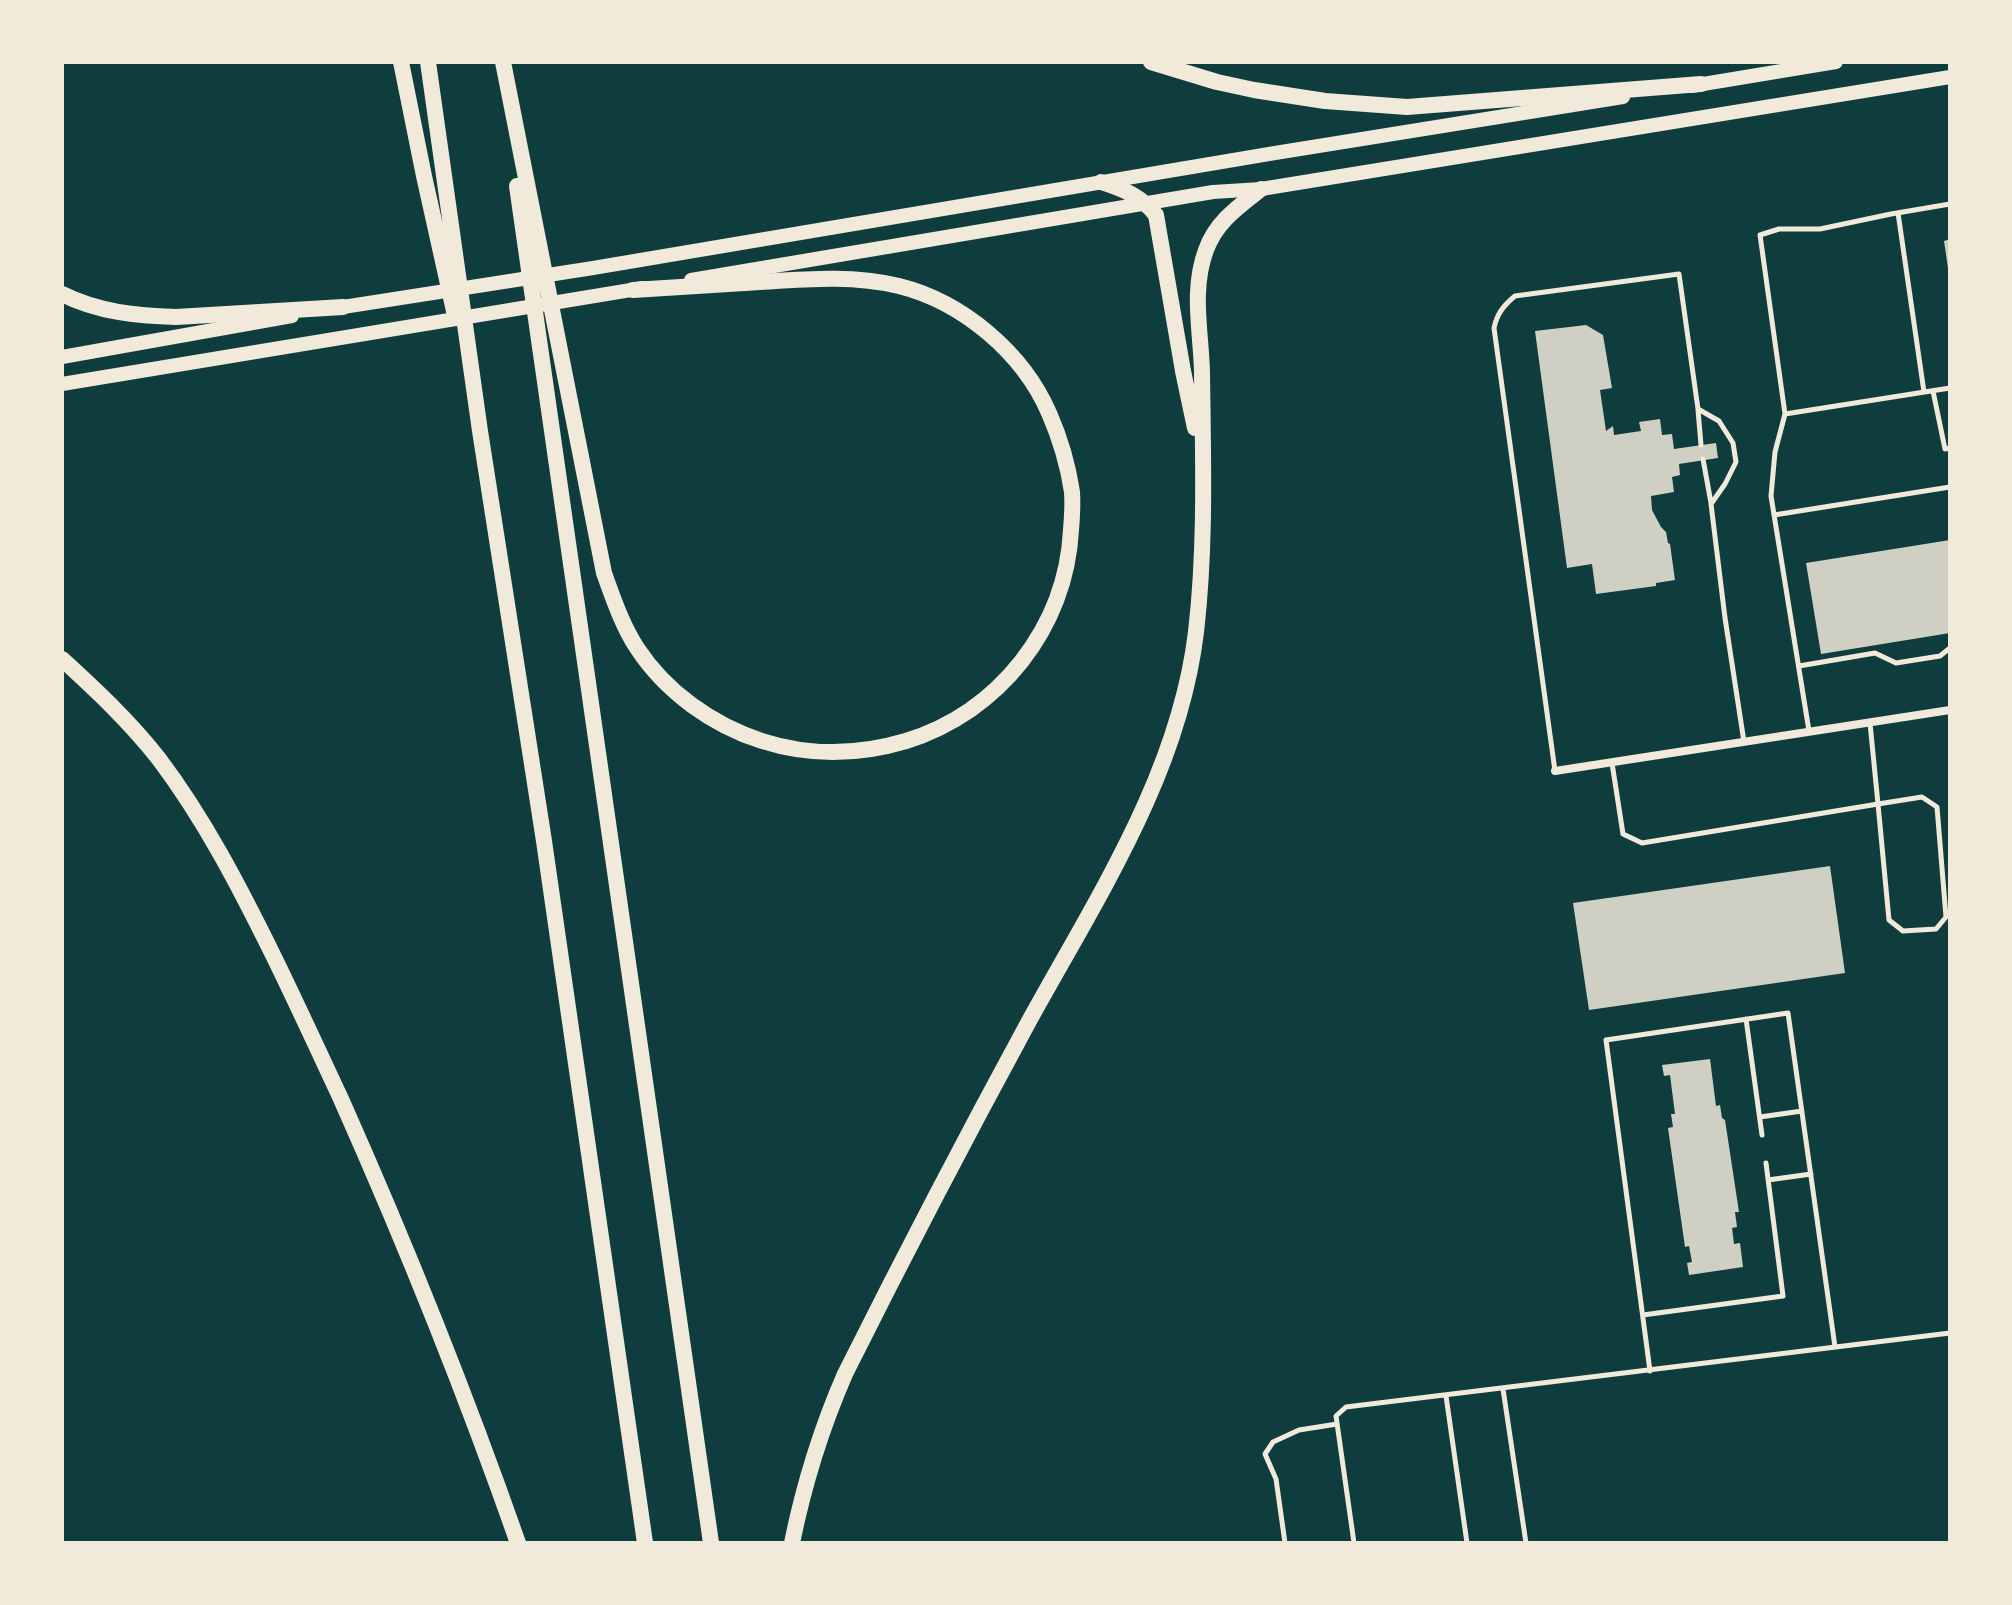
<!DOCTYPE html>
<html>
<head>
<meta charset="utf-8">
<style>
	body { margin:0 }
	#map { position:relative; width:2012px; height:1605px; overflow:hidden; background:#0f3d3e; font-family:Figtree,sans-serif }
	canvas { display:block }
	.frame { position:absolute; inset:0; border:64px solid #f1e9da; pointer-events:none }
</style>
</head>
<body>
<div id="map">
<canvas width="2012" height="1605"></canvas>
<div class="frame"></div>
</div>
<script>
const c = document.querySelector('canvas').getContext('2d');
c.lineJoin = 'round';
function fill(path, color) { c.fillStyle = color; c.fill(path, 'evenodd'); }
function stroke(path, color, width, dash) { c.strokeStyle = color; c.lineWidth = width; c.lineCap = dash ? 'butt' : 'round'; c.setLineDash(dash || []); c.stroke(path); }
const building = new Path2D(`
	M1950,239V268H1948L1944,241Z
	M1586,325L1603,335L1612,388L1600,390L1606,431L1613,426L1614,435L1641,431L1639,422L1660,419L1662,435L1672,434L1674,449L1716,443L1718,458L1679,464L1680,475L1672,477L1674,492L1651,496L1652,510L1661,527L1666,532L1668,543L1670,544L1675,580L1656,583V586L1596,594L1592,564L1567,568L1535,331Z
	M1950,540V633L1821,654L1806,563Z
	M1830,866L1845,973L1589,1010L1573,903Z
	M1710,1059L1716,1106L1720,1105L1722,1118L1725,1120L1739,1212H1735L1737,1227L1732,1228L1734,1244L1740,1243L1743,1267L1689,1275L1687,1263L1692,1262L1689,1246L1685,1247L1668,1128L1673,1127L1671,1114H1675L1670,1075L1664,1076L1662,1065Z`);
const service = new Path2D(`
	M1898,213L1924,392
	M1933,391L1945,449L1950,448
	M1698,410L1701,445
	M1785,414L1950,388
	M1703,459L1711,503
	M1774,515L1950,487
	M1799,666L1875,653L1896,663L1940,656L1950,648
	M1809,731L1771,496L1775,452L1785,414L1760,235L1779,229H1820L1891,214L1950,204
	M1612,763L1623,834L1642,843L1878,804L1870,723
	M1555,771L1494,328C1497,314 1503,306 1515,296L1679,274L1698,409L1719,421L1733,443L1736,462L1725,484L1711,504L1725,618L1744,742
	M1922,797L1937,807L1946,917L1936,929L1903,931L1889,920L1878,804Z
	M1746,1019L1762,1135
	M1760,1117L1802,1111
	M1768,1180L1811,1174
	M1643,1315L1783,1296L1766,1163
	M1650,1371L1606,1040L1788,1013L1835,1347
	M1503,1389L1526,1543
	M1446,1396L1467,1543
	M1285,1543L1276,1479L1265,1454L1273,1442L1299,1430L1337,1424
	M1354,1543L1336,1416L1346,1407L1950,1333`);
const minor = new Path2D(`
	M1555,771L1950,710`);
const secondary = new Path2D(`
	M62,357L292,316`);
const primary = new Path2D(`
	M1691,86L1836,62
	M691,280L1213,192L1261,189L1950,77
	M343,307L593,268L1275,153L1623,97
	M62,384L643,288`);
const motorway = new Path2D(`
	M401,62L424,176L454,311
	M428,62L480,431L544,841L645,1543
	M503,62L604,573C613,598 622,625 637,648C666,692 712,725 762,741C809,756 859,755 906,741C999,712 1066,628 1071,530C1072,518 1073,505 1072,492C1068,465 1060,438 1049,413C1023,353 963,302 899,286C853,275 807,279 760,282C718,285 676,287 633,290
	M1151,62L1217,82L1254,90L1325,101L1407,107L1701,84
	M1101,182C1123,189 1141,196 1156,215L1183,371L1195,428
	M517,186L711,1543
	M62,294C98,312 137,316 176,317L343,307
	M62,659C96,690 130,722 159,759C205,820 240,888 274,957C297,1004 319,1052 341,1099C406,1245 465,1392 518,1543
	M792,1543C804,1484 821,1429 845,1374C904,1256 965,1139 1028,1023C1096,899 1179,775 1196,632C1206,546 1203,458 1202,372C1201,331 1191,290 1206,250C1216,222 1238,207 1261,189`);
fill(building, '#cfcfc3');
stroke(service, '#f1e9da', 5);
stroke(minor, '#f1e9da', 8);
stroke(secondary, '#f1e9da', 14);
stroke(primary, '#f1e9da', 14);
stroke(motorway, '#f1e9da', 16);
</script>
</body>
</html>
